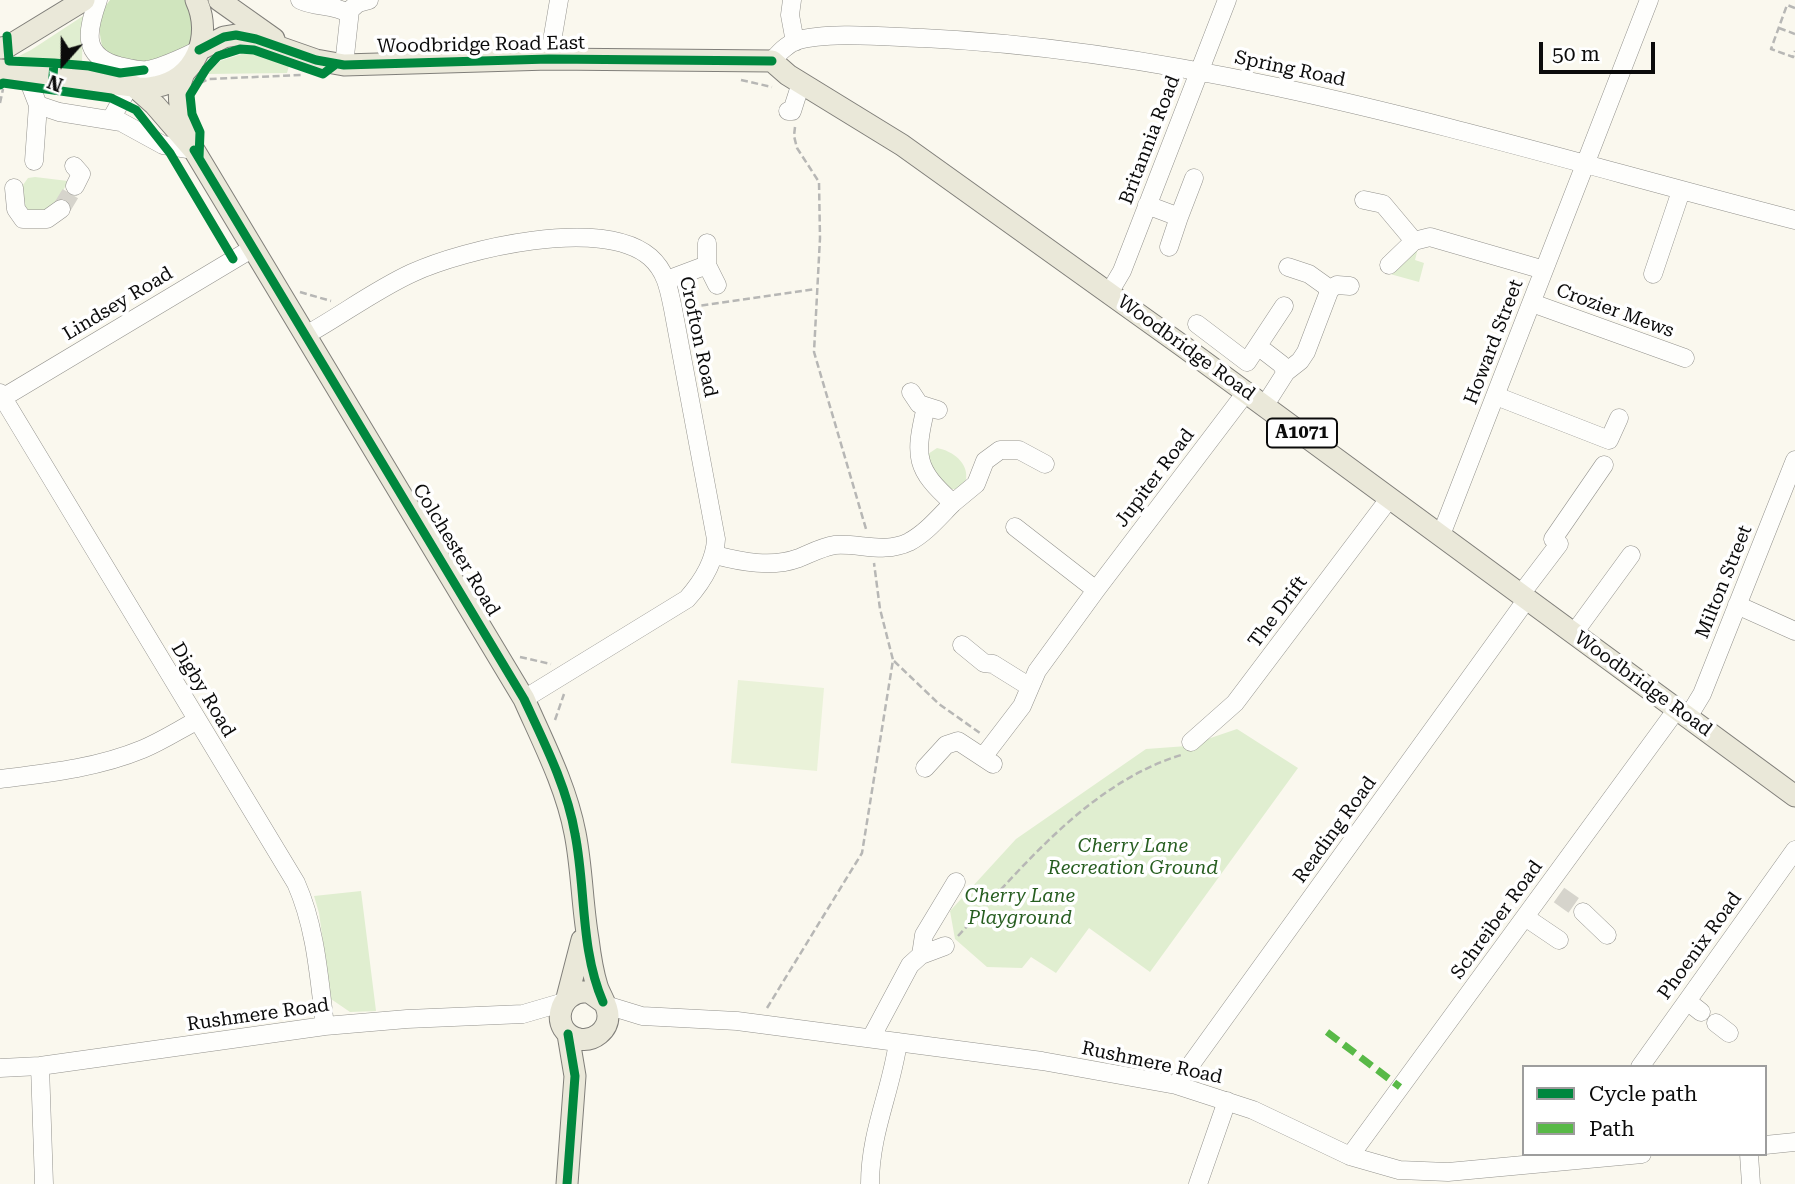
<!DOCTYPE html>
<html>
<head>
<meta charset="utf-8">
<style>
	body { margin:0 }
	#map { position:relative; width:1795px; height:1184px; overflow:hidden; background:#faf8ee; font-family:"Roboto Serif",serif }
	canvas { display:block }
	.legend { position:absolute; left:1522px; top:1065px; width:245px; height:91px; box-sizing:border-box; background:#fff; border:2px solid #9d9d9d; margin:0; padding:9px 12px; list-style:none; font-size:21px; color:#0b0b0b }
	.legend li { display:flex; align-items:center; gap:14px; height:35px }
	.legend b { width:35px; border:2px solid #9d9d9d }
	.north { position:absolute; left:28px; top:28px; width:70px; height:70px; -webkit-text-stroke:5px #fff; paint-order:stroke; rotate:201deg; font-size:19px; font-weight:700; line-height:28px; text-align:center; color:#0b0b0b }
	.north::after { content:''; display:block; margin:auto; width:24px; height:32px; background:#0b0b0b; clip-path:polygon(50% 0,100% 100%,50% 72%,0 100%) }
	.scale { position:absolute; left:1539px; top:42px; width:116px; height:32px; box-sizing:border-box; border:4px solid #0b0b0b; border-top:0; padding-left:9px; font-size:21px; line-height:24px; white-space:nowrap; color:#0b0b0b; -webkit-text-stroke:5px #fff; paint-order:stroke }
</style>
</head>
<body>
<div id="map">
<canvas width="1795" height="1184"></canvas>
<ul class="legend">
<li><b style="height:9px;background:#00873e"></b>Cycle path</li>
<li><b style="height:9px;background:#58b947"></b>Path</li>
</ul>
<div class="north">N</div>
<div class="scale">50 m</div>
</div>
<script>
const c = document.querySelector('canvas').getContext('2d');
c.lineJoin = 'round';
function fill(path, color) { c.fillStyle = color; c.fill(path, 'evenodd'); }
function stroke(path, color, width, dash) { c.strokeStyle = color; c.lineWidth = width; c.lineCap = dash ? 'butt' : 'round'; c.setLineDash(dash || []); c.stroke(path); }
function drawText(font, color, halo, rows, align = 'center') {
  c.font = font + ' "Roboto Serif",serif'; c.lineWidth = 7; c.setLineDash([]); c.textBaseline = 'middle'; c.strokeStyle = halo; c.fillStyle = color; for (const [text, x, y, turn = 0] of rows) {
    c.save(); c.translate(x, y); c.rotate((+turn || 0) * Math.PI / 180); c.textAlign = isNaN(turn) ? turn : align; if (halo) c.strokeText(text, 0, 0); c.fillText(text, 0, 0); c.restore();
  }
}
const green = new Path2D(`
	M83,16L82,62L15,58L31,50Z
	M245,53H253L289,66L287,73L207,74L220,61Z
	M35,177L68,181L54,209L26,215L20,189L28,178Z
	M1418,248L1415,260L1424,263L1419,282L1390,274Z
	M937,448C953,451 969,463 966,480L958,489H949L936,479L928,454Z
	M1237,729L1298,768L1150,972L1089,928L1056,973L1031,957L1022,968L987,967L955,939L950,911L1016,839L1146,749L1187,746Z
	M361,891L376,1011L350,1012L331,999L319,913L314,896Z`);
const forest = new Path2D(`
	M110,0H186L195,17L193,46L139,67L104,52C98,34 97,16 110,0Z`);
const pitch = new Path2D(`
	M738,680L824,688L817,771L731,763Z`);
const minorTunnel = new Path2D(`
	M61,209L75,186
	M1559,895L1583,912`);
const path = new Path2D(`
	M1795,8L1787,5L1771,49L1793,57L1795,51
	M1779,28L1795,34
	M741,80L772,87
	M200,83L209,79L301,75
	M0,103L3,89
	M795,127L794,136L797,148L819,182L820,238L814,352L866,529
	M300,292L331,301
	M691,307L815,289
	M520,657L551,664
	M894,661L939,704L980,733
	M555,720L564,694
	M958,936C1023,867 1088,784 1181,755
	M767,1008L862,853L893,660L880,609L874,563`);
const minor = new Path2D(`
	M98,0C87,31 81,56 119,66C128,68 138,71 147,70C165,67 183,57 199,50
	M300,0C317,8 334,4 349,14
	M792,0L790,15L795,42
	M549,59L559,0
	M772,61C779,53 786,45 796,41C828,31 889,37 923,38C1222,52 1507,146 1795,220
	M344,65L350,10L358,3L369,0
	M26,74L38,105L59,112L121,122L163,145L194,150
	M788,111H792L801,83
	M111,119L126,92L133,86
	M34,161L38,105
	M74,166L81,174L75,186
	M14,188L16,209L23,219H47L61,209
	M1364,200L1383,204L1414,241
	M1147,205L1179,217L1194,178
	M1169,247L1179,217
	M707,265L717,285
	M1389,265L1414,241L1430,237L1544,270
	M1288,267L1309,274L1330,289
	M1653,274L1681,191
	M667,280L707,265V243
	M1109,293L1122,271L1227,0
	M1532,303L1685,358
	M1197,324L1247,362L1284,306
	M306,335C342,315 375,290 412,273C464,249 602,216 650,257C666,271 669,289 673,309L716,539C715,562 703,581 687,599L524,699
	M1259,347L1281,364L1286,372L1265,405
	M1286,372L1300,361L1306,352L1330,289L1337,285L1350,286
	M911,392L919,404L938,410
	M0,393L296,883C316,928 319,978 325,1026
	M1496,396L1609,440L1619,418
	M4,397L253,248
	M953,503L976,484L985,461L1000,450H1019L1045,464
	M1015,527L1096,590
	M1441,535L1649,0
	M715,555C742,562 772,568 799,558C811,553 822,547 835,545C860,543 884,554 909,542C926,533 939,517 953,503C915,469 914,457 926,407
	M1521,594L1559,544L1553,539L1604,465
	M1737,605L1795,631
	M1574,633L1631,555
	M962,645L984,663L993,664L1030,687
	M1688,717L1702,694L1795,460
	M1191,742L1235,703L1389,499
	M983,757L1022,706L1037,671L1096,590L1247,391
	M925,768L946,745L958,741L993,764
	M0,779C49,773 97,768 143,749C162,741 179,730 196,721
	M1583,912L1607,935
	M1525,917L1559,940
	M921,955L924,935L956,882
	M1687,1001L1701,1012
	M606,1005L642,1016L737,1021L1042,1061L1176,1085L1253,1110L1350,1156L1399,1170L1448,1172L1642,1154
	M1716,1023L1729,1033
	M871,1038L910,965L921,955L945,946
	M40,1066L44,1184
	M1640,1067L1795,850
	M0,1068L40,1066L325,1026L407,1019L523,1014L564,1002
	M1176,1085L1527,599
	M1765,1145L1795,1142
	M1749,1154L1751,1184
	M1350,1156L1677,709
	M870,1184C870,1132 891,1092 898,1042
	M1198,1184L1227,1101`);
const major = new Path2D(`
	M219,0L274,39
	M0,48L7,47L84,0
	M199,50L224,37L236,35L256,39L316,60L344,65L549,59L772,61L788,75L902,145L1184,347L1795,796
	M0,70L133,86C140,90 147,88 155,87C196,79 213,36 196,0
	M184,73C174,96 182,116 190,138
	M137,89L155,105L194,150L524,699C543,742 566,786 575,833C582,868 582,904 588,939C590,955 592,970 597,986C600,996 608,1005 608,1016C608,1030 594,1042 579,1039C549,1032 557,989 589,992L603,1002
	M567,998L582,940
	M567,1184L575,1076L568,1034`);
const quiet = new Path2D(`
	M1327,1032L1400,1087`);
const cycleway = new Path2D(`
	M7,36L9,61L54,63L52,89
	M199,50L224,37L236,35L256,39L316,60L344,65L549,59L772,61
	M54,63L89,66L120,73L144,70
	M0,85L3,83L111,98L136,110L170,153L233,259
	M194,150L524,699C544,742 567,787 575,834C586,889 580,949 603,1002
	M199,158L200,132L192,114L190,95L206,69L218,56L240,49L254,50L323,74L336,64
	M567,1184L575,1076L568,1034`);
const shields = [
	[1302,433,70]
];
const shieldNames = [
	["A1071",1302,433]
];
const streetNames = [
	["Woodbridge Road East",481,45,-1],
	["Spring Road",1290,69,12],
	["Britannia Road",1150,140,-69],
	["Lindsey Road",118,304,-31],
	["Crozier Mews",1615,311,20],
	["Crofton Road",698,337,78],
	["Howard Street",1494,342,-69],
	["Woodbridge Road",1186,348,36],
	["Jupiter Road",1155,478,-53],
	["Colchester Road",456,550,59],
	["Milton Street",1724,582,-68],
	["The Drift",1278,612,-53],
	["Woodbridge Road",1643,684,36],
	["Digby Road",203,690,59],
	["Reading Road",1335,830,-54],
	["Schreiber Road",1497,920,-54],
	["Phoenix Road",1700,946,-54],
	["Rushmere Road",258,1015,-8],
	["Rushmere Road",1152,1063,12]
];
const parkNames = [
	["Cherry Lane",1133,846],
	["Recreation Ground",1133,868],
	["Cherry Lane",1020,896],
	["Playground",1020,918]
];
fill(green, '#e0eed0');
fill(forest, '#d0e5be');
fill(pitch, '#eaf2d9');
stroke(minorTunnel, '#d6d4cc', 18, [18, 9]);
stroke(minor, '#93928d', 19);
stroke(major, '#807f7a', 23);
stroke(path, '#b7b7b5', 2.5, [7, 3.5]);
stroke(minor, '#fefefc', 18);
stroke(major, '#eae8d9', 21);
stroke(quiet, '#58b947', 7, [14, 7]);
stroke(cycleway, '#00873e', 9);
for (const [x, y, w] of shields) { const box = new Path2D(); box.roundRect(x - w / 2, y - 14.5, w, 29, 5); c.fillStyle = '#fff'; c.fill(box); stroke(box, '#0b0b0b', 2); }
drawText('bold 18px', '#0b0b0b', null, shieldNames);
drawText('19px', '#0b0b0b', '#fff', streetNames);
drawText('italic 19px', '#275e20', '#fff', parkNames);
</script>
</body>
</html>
